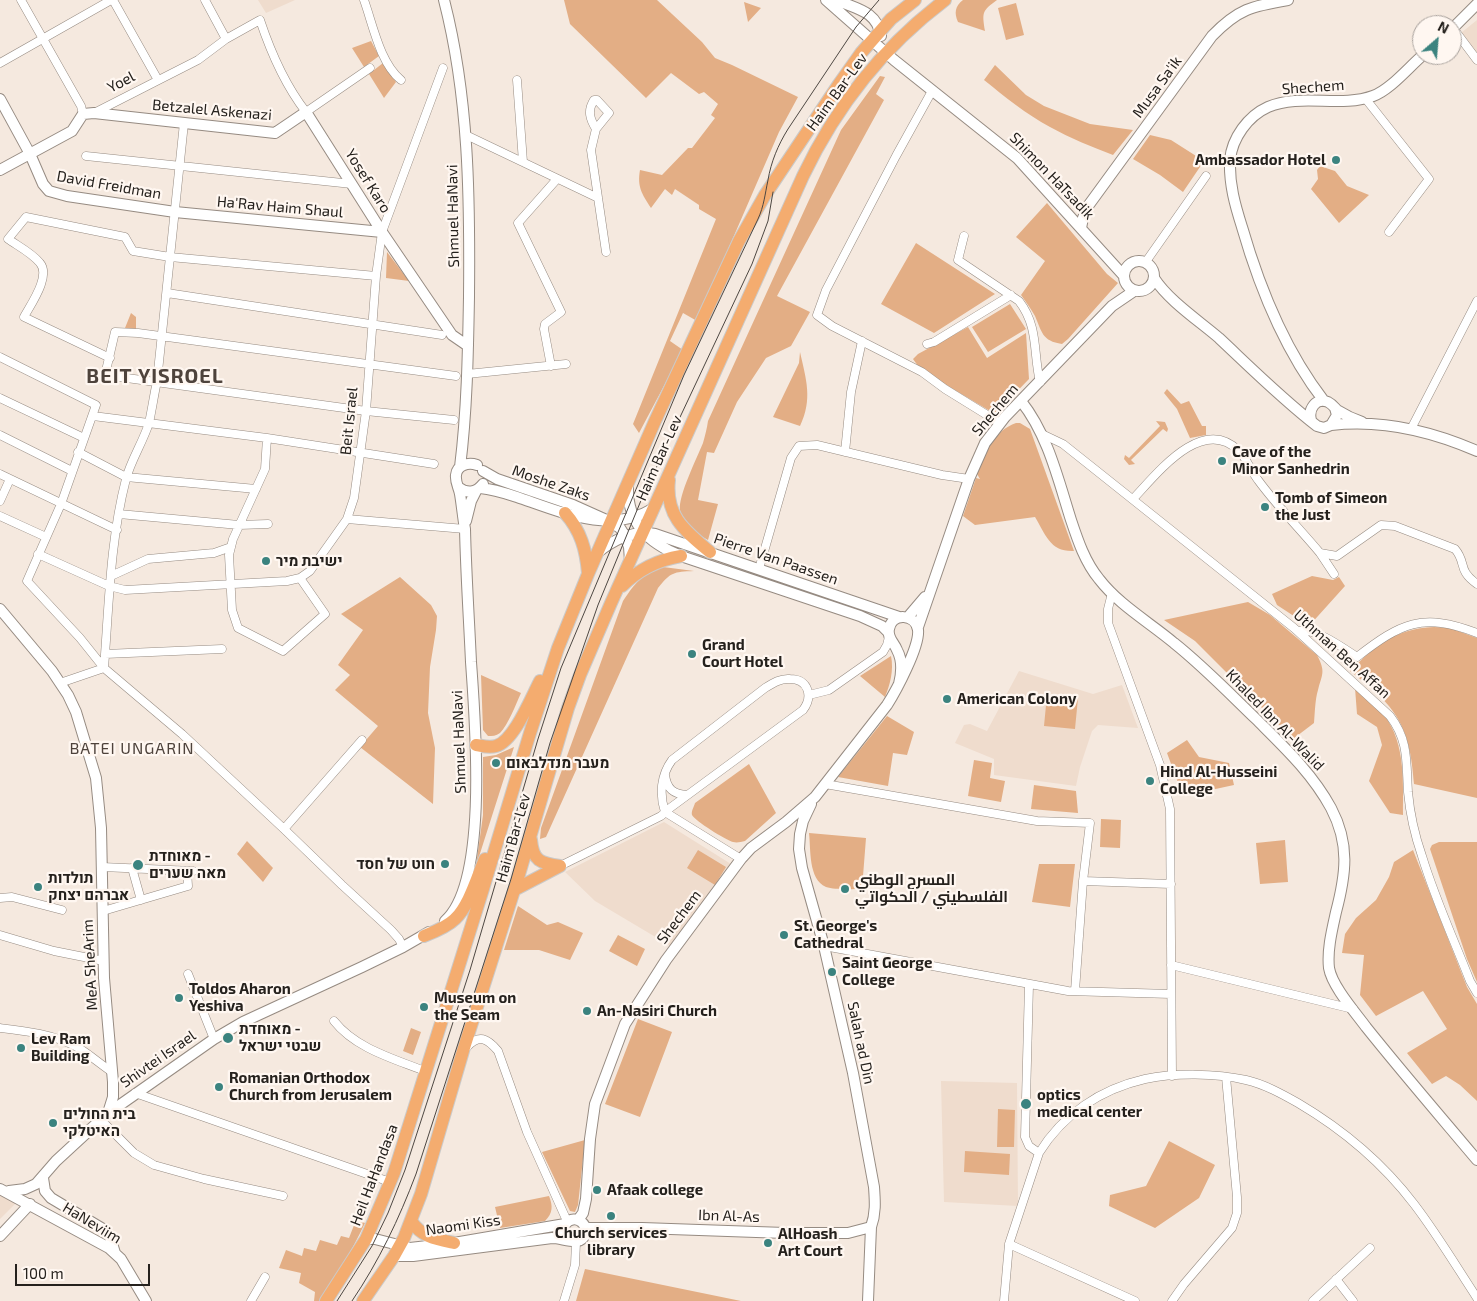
<!DOCTYPE html>
<html>
<head>
<meta charset="utf-8">
<style>
	body { margin:0 }
	#map { position:relative; width:1477px; height:1301px; overflow:hidden; background:#f5e9df; font-family:"Exo 2",sans-serif }
	canvas { display:block }
	.north { position:absolute; left:1412px; top:15px; width:50px; height:50px; box-sizing:border-box; background:#fff7f1; border:1px solid #a8a19c; border-radius:50%; rotate:27deg; font-size:14px; font-weight:700; line-height:20px; text-align:center; color:#25211d }
	.north::after { content:''; display:block; margin:auto; width:18px; height:22px; background:#3b837f; clip-path:polygon(50% 0,100% 100%,50% 72%,0 100%) }
	.scale { position:absolute; left:15px; top:1264px; width:135px; height:22px; box-sizing:border-box; border:2px solid #25211d; border-top:0; padding-left:6px; font-size:15px; line-height:18px; white-space:nowrap; color:#25211d; -webkit-text-stroke:4px #fff7f1; paint-order:stroke }
</style>
</head>
<body>
<div id="map">
<canvas width="1477" height="1301"></canvas>
<div class="north">N</div>
<div class="scale">100 m</div>
</div>
<script>
const c = document.querySelector('canvas').getContext('2d');
c.lineJoin = 'round';
function fill(path, color) { c.fillStyle = color; c.fill(path, 'evenodd'); }
function stroke(path, color, width, dash) { c.strokeStyle = color; c.lineWidth = width; c.lineCap = dash ? 'butt' : 'round'; c.setLineDash(dash || []); c.stroke(path); }
function drawText(font, color, halo, rows, align = 'center') {
  c.font = font + ' "Exo 2",Cairo,Heebo,sans-serif'; c.lineWidth = 4.5; c.setLineDash([]); c.textBaseline = 'middle'; c.strokeStyle = halo; c.fillStyle = color; for (const [text, x, y, turn = 0] of rows) {
    c.save(); c.translate(x, y); c.rotate((+turn || 0) * Math.PI / 180); c.textAlign = isNaN(turn) ? turn : align; if (halo) c.strokeText(text, 0, 0); c.fillText(text, 0, 0); c.restore();
  }
}
const built = new Path2D(`
	M258,0H295L266,13Z
	M1477,20V54L1461,33Z
	M1019,671L1093,694L1122,685L1138,728L1098,725L1092,731L1080,767L1076,786L994,775V759L955,743L964,725L970,724L987,731Z
	M664,822L731,864L674,948L595,901L565,872Z
	M941,1081L1017,1083L1018,1206L944,1202Z
	M0,1192L18,1201L0,1219Z`);
const green = new Path2D(`
	M564,0H657L702,42L715,58L732,65L798,97L779,132L697,321L683,313L670,341L683,350L639,433L633,424L716,219L699,209V205L675,189L672,195L665,189L651,208C642,194 637,187 640,170L662,175L688,148H692L715,118L711,115L718,104L704,92L699,94L671,73L646,98L570,24Z
	M963,0H997C982,11 982,12 985,31L958,22C954,13 955,6 963,0Z
	M744,2L761,8L748,22Z
	M1016,3L1024,35L1006,40L998,8Z
	M371,41L379,56L364,67L352,48Z
	M383,63L396,82L384,98L369,74Z
	M995,65L1026,95L1044,106L1090,124L1133,130L1113,155C1092,147 1070,138 1050,127C1026,114 1005,97 984,80Z
	M880,76L885,77L876,94L884,100L777,296L810,312L791,346L766,358L737,402L714,453L707,452L698,500L718,504L708,540C697,534 682,524 680,510C678,496 697,458 703,443C705,436 707,428 708,421L841,130Z
	M1150,135L1171,140L1204,161L1183,192L1160,175L1133,159Z
	M1320,166L1335,171L1347,186L1369,195L1339,223L1311,189L1318,179L1317,170Z
	M1047,203L1107,274L1118,283L1068,339L1062,344C1042,341 1042,332 1035,316C1031,309 1026,302 1021,295L1045,261L1016,237Z
	M916,243L995,294L934,333L881,304Z
	M387,252L409,281L386,278Z
	M1010,304L1026,329L988,352L972,327Z
	M131,313L136,317V330L125,328Z
	M968,327L987,358L1026,333L1029,379L995,414L921,370L913,359L918,354Z
	M800,352C806,379 813,399 800,426L773,417L799,363Z
	M1167,389L1181,404L1189,401L1202,426H1206V435L1190,438L1177,409L1164,393Z
	M1156,421L1165,422L1168,429L1167,432L1163,429L1131,460L1135,464L1129,465L1124,459L1125,455L1129,458L1160,426Z
	M1016,423H1020L1030,429L1074,551C1050,552 1046,535 1035,517L975,525L963,516L976,478L980,479L977,474C983,454 995,430 1016,423Z
	M663,567L694,571C673,572 671,572 658,588L546,837L540,839L541,828L623,601C635,583 642,574 663,567Z
	M1312,576L1333,580L1339,577L1345,586L1309,626L1277,605L1272,594Z
	M400,577L431,605L437,616L436,630L430,667L428,713L435,748L433,804L360,747L378,726L335,690L350,675L338,665L363,630L341,614Z
	M1248,602L1270,615L1317,655C1326,672 1322,674 1318,690C1315,700 1315,712 1314,723L1293,739L1195,641L1164,620Z
	M1434,627L1450,628L1477,638V798L1414,784C1410,725 1396,706 1350,671C1377,644 1395,629 1434,627Z
	M891,656C894,670 890,685 885,697L860,676Z
	M481,675L521,693C516,704 508,725 500,733C496,736 492,736 488,736L483,730Z
	M1355,688C1363,695 1372,701 1379,709C1406,738 1403,778 1403,815L1390,813L1369,781L1382,745L1377,727L1357,714Z
	M1047,695L1078,698L1075,729L1044,726Z
	M887,716L914,732L907,755L893,753L888,786L838,777Z
	M1187,740L1199,757L1229,763L1234,785L1183,796L1167,753Z
	M514,747L476,866L483,815V757L496,755Z
	M974,760L992,763L990,778L1005,781L1001,802L968,796Z
	M749,764L776,813L745,841C741,842 737,843 733,842C726,840 695,821 692,815C691,811 694,807 695,803Z
	M1034,785L1076,791L1078,813L1031,809Z
	M1101,819L1121,820L1120,848L1100,847Z
	M809,833L866,838L862,889C853,889 834,890 826,887C808,879 811,849 809,833Z
	M1285,840L1288,882L1260,884L1256,843Z
	M247,841L273,868L263,882L237,854Z
	M1439,842H1477V982L1467,959L1430,849L1432,845Z
	M698,850L726,867L715,885L687,868Z
	M1413,850L1467,987L1477,1004V1101L1460,1085L1446,1076L1432,1084L1407,1053L1447,1029L1423,991L1376,1016L1360,995L1364,955L1342,953L1345,934L1356,918L1376,900L1389,877L1394,862Z
	M1039,864H1075L1070,907L1032,902Z
	M518,906L547,925L558,922L583,933L570,960L539,950H504Z
	M618,935L645,949L637,966L609,951Z
	M638,1019L672,1032L640,1117L605,1104Z
	M411,1028L421,1032L413,1055L403,1051Z
	M998,1109L1015,1110L1014,1147H997Z
	M585,1140L578,1205L575,1212L570,1211L542,1152Z
	M1169,1141L1215,1165L1199,1198L1155,1228L1109,1206L1110,1195L1146,1186Z
	M965,1151L1010,1154L1009,1175L964,1172Z
	M549,1196C553,1206 553,1213 545,1221L500,1228L495,1207Z
	M356,1220L365,1223C352,1251 336,1276 320,1301H314L315,1292L299,1283L301,1273L279,1268L286,1250L302,1256L304,1248L316,1251L320,1240L337,1245L341,1236L349,1238Z
	M585,1269L741,1301H576Z`);
const minor = new Path2D(`
	M21,0L81,106L83,114
	M113,0L158,80
	M205,0L226,39
	M364,0C373,25 380,63 401,80
	M1453,28L1477,60
	M0,63L111,0
	M517,80L523,162
	M932,91L896,156L826,290L817,315L832,326L922,372L945,389L1000,423
	M1365,98L1429,179L1389,232
	M94,113L198,60L226,39L260,20C271,53 285,85 306,112L370,68
	M596,129C590,119 587,111 594,100H597L609,113L596,129L591,150L606,252
	M466,135L598,198
	M86,156L352,184
	M964,236L958,260L1019,301C1039,327 1033,353 1040,382
	M1145,263L1206,176
	M167,293L442,335
	M927,344L934,342L1011,295
	M0,357L96,405L61,504L27,581L80,638L104,668L182,734L284,829L342,885L391,930L399,939L403,947
	M110,358L24,317C31,304 51,276 40,263C32,253 18,246 8,239L26,217L125,237L133,251L170,257L376,276
	M551,366L544,329L545,324L561,312L518,223L557,179
	M467,374L566,364
	M0,398L84,438
	M93,416L267,438L434,464
	M454,420L366,411L105,375L115,332L138,333L456,376
	M1411,429L1477,301
	M1042,434L1063,444L1294,628L1390,716C1409,741 1406,762 1408,792C1410,814 1415,836 1422,856C1435,899 1454,940 1470,981L1477,993
	M0,435L72,471
	M267,438L265,469L233,539L229,555L232,610L238,628L283,651L325,614L300,578
	M78,452L126,477L256,489
	M845,452L851,392L862,341
	M0,474L117,530
	M1133,499C1156,475 1202,414 1239,451C1247,459 1251,471 1258,480C1277,506 1300,529 1320,553L1337,556L1381,525L1395,526L1455,549C1467,563 1457,570 1477,584
	M0,501L10,479
	M119,514L239,525L268,524
	M0,516L46,537
	M347,519L465,529
	M1320,553L1334,574
	M38,554L109,586L125,590L287,581L300,578L310,571L347,519L354,498L366,411L376,276L382,232L443,68
	M759,569L791,458L799,446L817,445L942,475L969,479
	M111,576L148,559L214,553L231,547
	M1112,593L1108,609V623L1160,765L1170,809L1172,1076
	M1298,631C1315,627 1343,648 1357,657C1401,623 1422,612 1477,633
	M105,654L222,649
	M104,668C109,605 110,541 126,479C131,460 143,442 149,423C152,409 154,395 157,381L184,123
	M60,683L104,668
	M809,695L829,690L883,652L887,645L889,637
	M665,775C667,789 673,794 687,795
	M825,784L1037,821L1090,823L1083,881L1075,991
	M284,829L362,740
	M560,866L661,816L670,808L803,710C813,697 809,679 790,679C781,678 773,683 765,688L672,760C661,775 659,794 665,812L741,859
	M102,867L193,871
	M132,868L141,900
	M1083,881L1171,884
	M0,898L12,897L62,910
	M103,911L188,886L187,871
	M0,935L54,951L104,961
	M824,946L1068,991L1171,994
	M1171,965L1353,1009
	M188,974L214,1039
	M1029,985L1025,1137L1029,1146L1039,1153
	M334,1021C356,1049 395,1059 427,1072
	M0,1028C26,1031 53,1034 77,1047C89,1054 100,1064 112,1072
	M467,1047C479,1034 487,1038 498,1051L527,1132L567,1221
	M135,1093L390,1182
	M101,1120L134,1153L154,1165L204,1179L283,1196
	M1009,1244L1135,1301
	M1336,1279L1353,1301
	M251,1301L265,1277
	M564,1301L575,1265L576,1242
	M1004,1301L1009,1244L1039,1153C1063,1114 1101,1089 1145,1079C1174,1073 1216,1073 1246,1080C1264,1084 1282,1094 1298,1103C1342,1129 1382,1162 1414,1204C1437,1234 1456,1266 1477,1298
	M1172,1301L1184,1284L1232,1228L1237,1213V1197L1226,1077
	M1313,1301L1370,1248`);
const tertiary = new Path2D(`
	M444,0C469,97 470,198 469,297C468,354 467,411 460,467
	M826,0L894,60L1017,158L1124,276
	M836,0C857,9 877,11 881,36
	M1452,29L1477,4
	M0,99L30,154L43,184L49,191L67,196L175,212L382,232
	M0,170L72,131L83,114L94,113L275,133L306,112L382,232L452,335L468,346
	M1081,228L1083,218L1088,206L1212,36C1238,9 1252,6 1288,0
	M1124 276a15 15 0 1 1 30 0a15 15 0 1 1-30 0Z
	M1154,278C1169,301 1198,320 1219,338C1251,368 1282,399 1317,426L1324,428L1331,425L1337,415L1335,408
	M1021,401C1048,435 1058,479 1071,520C1078,541 1085,562 1099,579C1119,605 1149,622 1174,643C1203,666 1229,693 1256,719C1284,747 1312,773 1331,808C1350,844 1346,874 1336,912C1332,930 1327,950 1329,968C1332,986 1355,1012 1366,1027C1402,1072 1440,1116 1477,1160
	M1324,401C1286,352 1259,286 1242,227C1235,205 1229,184 1230,160C1232,138 1248,116 1268,107C1301,93 1340,108 1373,96C1390,90 1409,67 1423,55
	M1311,420C1308,409 1316,397 1328,402C1332,404 1334,407 1337,410C1345,415 1353,419 1362,422
	M1331,425C1382,419 1431,431 1477,451
	M483,471L497,479L573,505L611,522L620,528L625,536L629,547L630,561
	M628,486C627,523 648,543 681,556L860,616L882,626L888,632
	M458,487C467,494 476,493 483,484
	M480,488C493,489 505,493 517,497C561,512 611,535 654,508
	M466,521L471,501L476,491
	M597,553C613,540 634,530 655,534L899,617
	M0,609L52,671L68,695L76,712L96,778L101,828L104,978L113,1082V1097L108,1113
	M908,617L925,597
	M918,627L969,479L985,443L1005,417L1112,306L1134,291
	M811,804L803,821L800,834L799,849L802,868L824,946L853,1073L874,1187C875,1201 876,1213 871,1227L868,1301
	M445,921C489,882 475,720 471,662C469,618 466,574 465,529C463,518 462,506 460,494C459,488 455,482 456,475C457,465 468,462 477,465
	M43,1178L45,1191L51,1198L103,1229L110,1237L115,1253
	M0,1189L109,1248L121,1259L146,1301
	M9,1191L25,1189L36,1184L56,1161L107,1114L214,1039L243,1022L362,967L403,947L429,932
	M578,1220L583,1213L586,1199L590,1139L595,1104L625,1024L666,960L741,859L751,848L786,822L815,797L887,705C896,691 920,646 918,630C916,614 892,612 889,629C887,638 894,642 897,650C903,661 902,672 899,684
	M585,1228H642L785,1233H848L871,1227
	M0,1236L30,1204
	M366,1239H375L410,1248L454,1243L565,1224
	M394,1256H413L552,1238C562,1238 577,1245 583,1238C592,1226 576,1212 565,1224L563,1234L568,1240`);
const trunk = new Path2D(`
	M669,480C665,516 685,531 710,552
	M565,513C581,531 586,550 588,573
	M622,586C639,569 657,560 681,556
	M476,745C483,746 489,748 496,746C514,741 531,698 540,681
	M531,840C533,861 540,863 560,866
	M514,890L560,866
	M424,936C434,932 447,927 455,919C469,906 477,877 485,859
	M411,1221C422,1237 435,1239 454,1243
	M326,1301L366,1239L394,1173L483,889L530,733L558,648L588,574L655,421L739,241L765,195L839,84L861,53L891,19L915,0
	M363,1301L394,1256L404,1238L421,1194L463,1051L518,878L568,708L580,675L611,603L803,176C836,107 884,46 945,0`);
const tram = new Path2D(`
	M337,1301L372,1246L388,1213L405,1170L470,970L538,739L561,668L684,375L758,219C764,206 765,194 768,180C771,162 778,145 788,129L856,27L879,0
	M352,1301C379,1261 399,1219 416,1174L511,879L550,743L598,605L642,498L752,264L768,221L773,192`);
const markers = [
	[1336,160,5,"#3b837f"],
	[1222,461,5,"#3b837f"],
	[1265,507,5,"#3b837f"],
	[266,561,5,"#3b837f"],
	[692,654,5,"#3b837f"],
	[947,699,5,"#3b837f"],
	[496,763,5,"#3b837f"],
	[1150,781,5,"#3b837f"],
	[445,864,5,"#3b837f"],
	[138,865,6,"#3b837f"],
	[38,887,5,"#3b837f"],
	[845,889,5,"#3b837f"],
	[784,935,5,"#3b837f"],
	[832,972,5,"#3b837f"],
	[179,998,5,"#3b837f"],
	[424,1007,5,"#3b837f"],
	[587,1011,5,"#3b837f"],
	[228,1038,6,"#3b837f"],
	[21,1048,5,"#3b837f"],
	[219,1087,5,"#3b837f"],
	[1026,1104,6,"#3b837f"],
	[53,1123,5,"#3b837f"],
	[597,1190,5,"#3b837f"],
	[611,1216,5,"#3b837f"],
	[768,1243,5,"#3b837f"]
];
const streetNames = [
	["Yoel",121,82,-28],
	["Musa Sa'ik",1157,87,-54],
	["Shechem",1313,87,-4],
	["Haim Bar-Lev",837,92,-54],
	["Betzalel Askenazi",212,110,5],
	["Shimon HaTsadik",1052,176,46],
	["Yosef Karo",368,181,58],
	["David Freidman",109,185,10],
	["Ha'Rav Haim Shaul",280,207,5],
	["Shmuel HaNavi",453,216,-91],
	["Shechem",995,410,-50],
	["Beit Israel",349,421,-84],
	["Haim Bar-Lev",659,458,-66],
	["Moshe Zaks",551,483,19],
	["Pierre Van Paassen",776,559,19],
	["Uthman Ben Affan",1342,654,42],
	["Khaled Ibn Al-Walid",1275,720,46],
	["Shmuel HaNavi",459,742,-92],
	["Haim Bar-Lev",513,838,-74],
	["Shechem",679,917,-53],
	["MeA SheArim",90,965,-93],
	["Salah ad Din",861,1043,78],
	["Shivtei Israel",158,1059,-35],
	["Heil HaHandasa",374,1175,-69],
	["Ibn Al-As",729,1216,2],
	["HaNeviim",92,1223,31],
	["Naomi Kiss",463,1225,-8]
];
const poiNames = [
	["Ambassador Hotel",1326,160,"right"],
	["Cave of the",1232,452],
	["Minor Sanhedrin",1232,469],
	["Tomb of Simeon",1275,498],
	["the Just",1275,515],
	["ישיבת מיר",276,561],
	["Grand",702,645],
	["Court Hotel",702,662],
	["American Colony",957,699],
	["מעבר מנדלבאום",506,763],
	["Hind Al-Husseini",1160,772],
	["College",1160,789],
	["מאוחדת -",149,856],
	["מאה שערים",149,873],
	["חוט של חסד",435,864,"right"],
	["תולדות",48,878],
	["אברהם יצחק",48,895],
	["المسرح الوطني",855,880],
	["الفلسطيني / الحكواتي",855,897],
	["St. George's",794,926],
	["Cathedral",794,943],
	["Saint George",842,963],
	["College",842,980],
	["Toldos Aharon",189,989],
	["Yeshiva",189,1006],
	["Museum on",434,998],
	["the Seam",434,1015],
	["An-Nasiri Church",597,1011],
	["מאוחדת -",239,1029],
	["שבטי ישראל",239,1046],
	["Lev Ram",31,1039],
	["Building",31,1056],
	["Romanian Orthodox",229,1078],
	["Church from Jerusalem",229,1095],
	["optics",1037,1095],
	["medical center",1037,1112],
	["בית החולים",63,1114],
	["האיטלקי",63,1131],
	["Afaak college",607,1190],
	["Church services",611,1233,"center"],
	["library",611,1250,"center"],
	["AlHoash",778,1234],
	["Art Court",778,1251]
];
const neighbourhoodNames = [
	["BATEI UNGARIN",132,749]
];
const districtNames = [
	["BEIT YISROEL",155,376]
];
fill(built, '#efdccd');
fill(green, '#e3ae85');
stroke(minor, '#968b82', 9);
stroke(tertiary, '#968b82', 12);
stroke(trunk, '#cbcac9', 14);
stroke(minor, '#fff', 8);
stroke(tertiary, '#fff', 10);
stroke(trunk, '#f4ac6f', 12);
stroke(tram, '#4d4742', 1);
for (const [x, y, r, color] of markers) { const dot = new Path2D(); dot.arc(x, y, r, 0, 2 * Math.PI); c.fillStyle = color; c.fill(dot); stroke(dot, '#fff7f1', 2); }
drawText('15px', '#25211d', '#fff7f1', streetNames);
drawText('bold 15px', '#25211d', '#fff7f1', poiNames, 'left');
c.letterSpacing = '1px';
drawText('16px', '#4e433c', '#fff7f1', neighbourhoodNames);
c.letterSpacing = '0px';
c.letterSpacing = '1px';
drawText('bold 20px', '#4e433c', '#fff7f1', districtNames);
c.letterSpacing = '0px';
</script>
</body>
</html>
